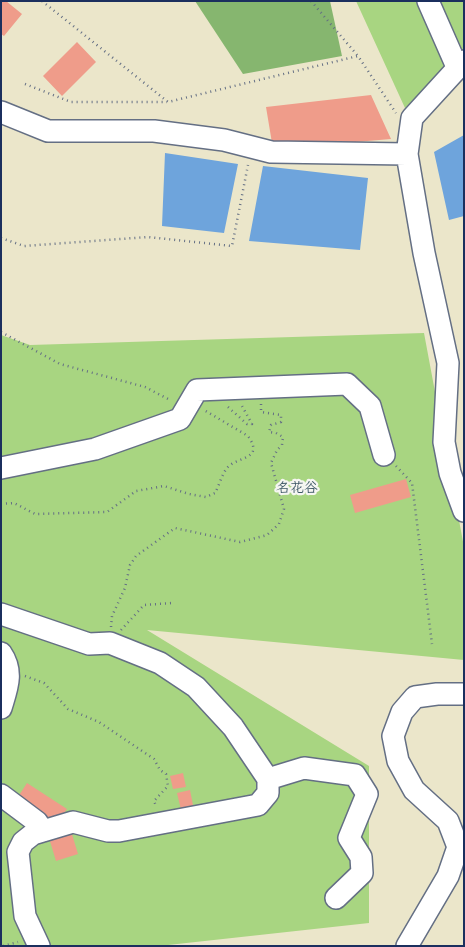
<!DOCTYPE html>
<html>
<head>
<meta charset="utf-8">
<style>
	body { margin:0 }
	#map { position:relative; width:465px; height:947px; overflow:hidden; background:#ebe6ca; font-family:"Gochi Hand",sans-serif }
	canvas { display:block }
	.frame { position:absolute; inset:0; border:2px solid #1b2f5e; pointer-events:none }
</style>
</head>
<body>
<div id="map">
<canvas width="465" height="947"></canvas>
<div class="frame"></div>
</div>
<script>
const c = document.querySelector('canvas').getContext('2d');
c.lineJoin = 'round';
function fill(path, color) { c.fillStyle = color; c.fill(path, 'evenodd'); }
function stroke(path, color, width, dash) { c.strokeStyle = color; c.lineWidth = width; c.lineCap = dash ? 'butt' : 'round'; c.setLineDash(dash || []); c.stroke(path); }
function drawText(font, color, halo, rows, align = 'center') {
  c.font = font + ' "Gochi Hand","LXGW WenKai TC",sans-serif'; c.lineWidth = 4.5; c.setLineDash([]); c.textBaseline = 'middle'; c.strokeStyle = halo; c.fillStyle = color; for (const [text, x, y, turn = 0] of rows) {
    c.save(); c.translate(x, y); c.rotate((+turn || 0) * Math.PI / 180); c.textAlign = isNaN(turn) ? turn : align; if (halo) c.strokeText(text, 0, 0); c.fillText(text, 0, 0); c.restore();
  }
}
const green = new Path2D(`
	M356,1H464V54L405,108Z
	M424,333L464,547V660L147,630L369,766V923L159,946H1V335L30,345Z`);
const forest = new Path2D(`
	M195,1H330L342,56L243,74Z`);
const water = new Path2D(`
	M464,135V216L449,220L434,152Z
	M165,153L238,164L224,233L162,226Z
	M263,166L368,178L360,250L249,241Z`);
const building = new Path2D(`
	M1,1H6L22,14L4,36L1,34Z
	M77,42L96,62L62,96L43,76Z
	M371,95L391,139L273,149L266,107Z
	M406,479L411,497L355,513L350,495Z
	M183,773L186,787L173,789L170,776Z
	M27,783L67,809L55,826L16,800Z
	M190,790L195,815L183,818L177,793Z
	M71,831L78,854L56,861L49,838Z`);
const path = new Path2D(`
	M42,1L168,102L358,56L396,113
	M311,1L358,56
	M25,84L71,102H167
	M1,238L24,246L148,237L232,246L248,165
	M1,332L60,364L145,387L170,400
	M228,407L247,424H252L242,406
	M396,466L412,483L432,644
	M1,504L14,503L35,514L107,512L136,491L164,486L189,494L206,497L215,493C219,486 222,474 227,468C237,456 265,460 248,436L204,410
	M111,627L112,616L125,588L130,565L136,556L175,528L240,542L267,535L279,524L284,509L271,463L277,450L282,445L283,437L276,433L269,432L271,425L281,422V415L261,412V404
	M121,630L144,605L172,603
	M25,676L44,683L68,709L99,722L154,759L160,770L166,774L168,786L154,801L156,806
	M3,946L18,942`);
const minor = new Path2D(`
	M428,1L457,67
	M464,61L412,118L407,154L424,253L448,363L444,442L450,473L464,511
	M1,112L48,131H154L224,140L271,152L407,154
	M1,468L95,449L180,419L197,390L347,384L370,406L384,455
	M1,614L89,644L110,643L160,663L196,687L233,727L268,779V793L258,805L119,831H108L73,822L33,834L23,842L18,852L25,916L39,946
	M1,653C14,672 7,688 1,708
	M268,779L304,768L355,775L367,794L349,838L361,857L362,873L336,898
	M1,795L37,822L43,831
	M407,946L448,876L458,847L448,821L414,790L398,761L393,736L402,712L415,697L437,694H464`);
const parkNames = [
	["名花谷",297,490]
];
fill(green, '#a8d581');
fill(forest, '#86b66f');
fill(water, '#6ea4dc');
fill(building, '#ef9c8a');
stroke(minor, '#646f84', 24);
stroke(path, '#646f84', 2.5, [1, 4]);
stroke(minor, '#fff', 21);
drawText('14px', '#3e5867', '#f6f6f2', parkNames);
</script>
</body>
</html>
